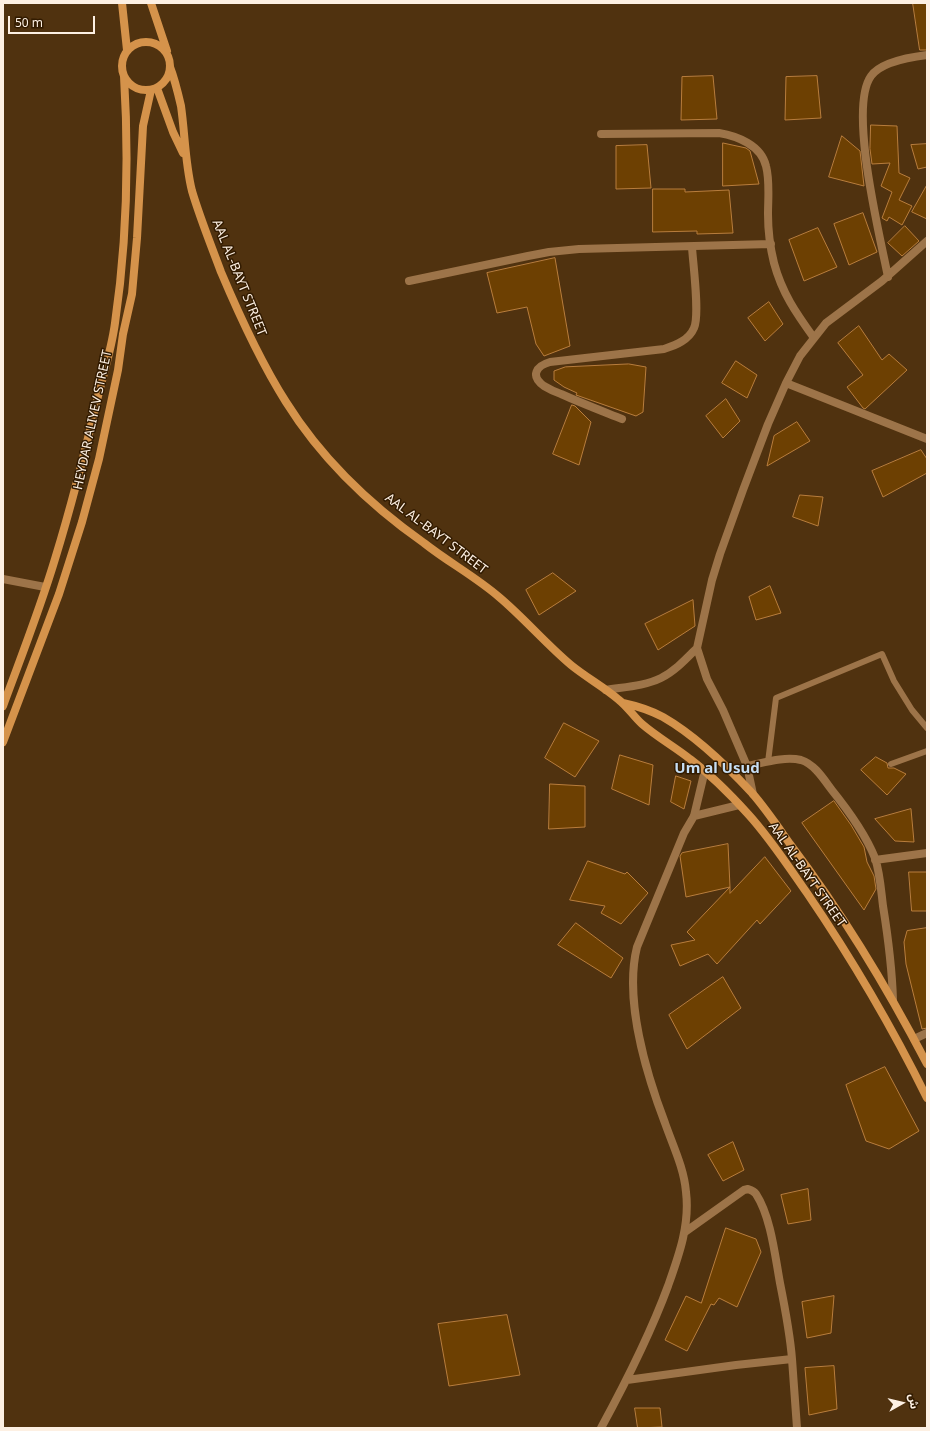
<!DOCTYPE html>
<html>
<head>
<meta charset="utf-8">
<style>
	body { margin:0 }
	#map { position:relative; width:930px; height:1431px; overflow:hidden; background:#50320f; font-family:"Noto Sans","Noto Sans Arabic",sans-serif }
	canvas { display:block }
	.frame { position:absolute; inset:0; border:4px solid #fdf0e3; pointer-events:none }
	.north { position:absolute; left:882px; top:1383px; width:40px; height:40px; -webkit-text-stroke:3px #321b00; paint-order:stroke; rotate:82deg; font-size:11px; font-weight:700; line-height:16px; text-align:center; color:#fdf0e3 }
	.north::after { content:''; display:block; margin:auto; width:14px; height:18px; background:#fdf0e3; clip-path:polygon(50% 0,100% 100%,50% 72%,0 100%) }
	.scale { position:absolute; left:8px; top:16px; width:87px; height:18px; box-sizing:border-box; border:2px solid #fdf0e3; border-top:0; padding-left:5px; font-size:12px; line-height:14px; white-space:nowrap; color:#fdf0e3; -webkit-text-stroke:3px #321b00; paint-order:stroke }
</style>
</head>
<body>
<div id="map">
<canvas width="930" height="1431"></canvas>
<div class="frame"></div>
<div class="north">ش</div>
<div class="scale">50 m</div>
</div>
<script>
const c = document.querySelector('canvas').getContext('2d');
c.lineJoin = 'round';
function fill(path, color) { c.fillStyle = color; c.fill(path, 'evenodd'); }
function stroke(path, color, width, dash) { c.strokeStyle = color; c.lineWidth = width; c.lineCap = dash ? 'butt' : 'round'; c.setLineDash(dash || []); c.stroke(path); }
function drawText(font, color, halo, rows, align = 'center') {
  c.font = font + ' "Noto Sans",sans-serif'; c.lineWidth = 3; c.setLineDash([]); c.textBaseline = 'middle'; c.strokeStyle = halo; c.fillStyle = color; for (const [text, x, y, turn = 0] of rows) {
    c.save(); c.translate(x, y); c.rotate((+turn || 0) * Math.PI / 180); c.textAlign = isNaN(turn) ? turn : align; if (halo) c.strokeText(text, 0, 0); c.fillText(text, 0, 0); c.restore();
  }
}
const building = new Path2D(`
	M913,3H927V50H920Z
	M713,76L717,119L681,120L682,77Z
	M817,76L821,118L785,120L786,77Z
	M871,125L897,126L899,173L910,178L899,200L912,206L902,225L889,217L887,221L882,218L892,192L881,186L890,163L872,164L870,149Z
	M842,136L860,151L864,186L829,177Z
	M723,143L746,148L750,151L759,184L723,186Z
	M927,144V167L918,169L911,145Z
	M647,145L651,188L616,189V146Z
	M927,185V219L912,212Z
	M653,189H685V192L729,190L733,233L697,234V231L653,232Z
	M863,213L877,252L849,265L834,224Z
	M905,226L919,241L902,256L888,243Z
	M818,228L837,267L804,281L789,240Z
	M555,258L570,346L544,356L536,344L527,307L497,313L487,273Z
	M769,302L783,324L765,341L748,318Z
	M859,326L882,360L889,354L907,370L865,409L863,408L847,387L863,375L838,343Z
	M736,361L757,375L747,398L722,383Z
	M629,364L646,367L643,412L636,416L576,395L577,393L564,387L554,380V371L565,367Z
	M726,399L740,421L723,438L706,416Z
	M572,405L575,406L591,422L579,465L553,454Z
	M797,422L810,441L767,466L774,436Z
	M921,450L927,459V473L883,497L872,471Z
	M800,495L823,497L818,526L793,517Z
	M553,573L576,591L539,615L526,590Z
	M770,586L781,613L756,620L749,597Z
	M693,600L695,626L658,650L645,624Z
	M564,723L599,741L575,777L545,758Z
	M620,755L653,765L649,805L612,789Z
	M876,757L887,763L888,768H894L906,774L887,795L861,770Z
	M676,776L691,781L684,809L671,802Z
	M550,784L585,786V827L549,829Z
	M834,801L851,825L861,842L864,847L867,862L874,876L876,889L864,910L802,823Z
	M911,809L914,842L895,841L875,819Z
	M728,844L730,887L686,897L680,856L682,853Z
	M765,857L791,891L760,924L757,920L717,964L708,954L680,966L671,945L695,940L687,932L730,887V893Z
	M588,861L625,874L627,872L648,893L621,924L601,913L605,906L570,900Z
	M909,872H927V911H912Z
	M576,923L623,958L611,978L558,945Z
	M927,928V1028L922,1029L906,964L904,942L907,931Z
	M723,977L741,1008L687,1049L669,1015Z
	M885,1067L919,1131L889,1149L866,1141L846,1085Z
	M733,1142L744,1170L723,1181L708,1155Z
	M808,1189L811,1220L788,1224L781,1195Z
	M726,1228L756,1239L761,1252L737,1307L719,1298L714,1305L711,1304L687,1351L665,1340L686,1296L701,1303Z
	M834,1296L831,1333L807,1338L802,1302Z
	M507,1315L520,1375L449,1386L438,1324Z
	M834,1366L837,1409L809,1415L805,1368Z
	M635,1408H660L662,1427L638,1428Z`);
const lane = new Path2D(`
	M768,762L776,698L882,654L894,681L912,710L927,728
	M891,764L927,751`);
const street = new Path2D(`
	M601,134L719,133C737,136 761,145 766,166C770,181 768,199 768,214C768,230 770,247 774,263C782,293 796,313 814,338
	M888,277C880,236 848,108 871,76C881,62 911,57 927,55
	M409,281L528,256L549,252L579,249L771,244
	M786,383L927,439
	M622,419C602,411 581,403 561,394C555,392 549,389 544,386C530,376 536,366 550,362L664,349C676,345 689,340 694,328C700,315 693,264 692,247
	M3,579L45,587
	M606,690C624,687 645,686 661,678C675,671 686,659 697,648
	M747,766C763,763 784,756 801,760C814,764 823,778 831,789C848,810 865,833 875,858C880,873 881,890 883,906C888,937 892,968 893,1000
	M753,794L747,766L723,710L707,679L697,648L712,580L720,554L743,490L768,424L786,383L800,356L826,323L882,281L927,241
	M694,816L739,805
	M875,860L927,853
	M914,1039L927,1033
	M685,1232L744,1190L748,1189C751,1190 754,1191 756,1194C771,1217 775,1256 780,1283C785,1308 790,1333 792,1359
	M627,1380L736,1365L792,1359L797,1428
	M601,1428C626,1382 650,1335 668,1286C679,1255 690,1225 686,1192C684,1168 673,1146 665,1123C646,1073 624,999 637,947L684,833L694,816L705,770`);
const secondary = new Path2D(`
	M122,3L127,50
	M151,3L167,51
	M122 66a24 24 0 1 1 48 0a24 24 0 1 1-48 0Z
	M170,67C175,80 178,93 181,106C185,134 185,163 192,191C200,218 211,245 221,272C240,317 260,361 286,402C321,458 370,505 424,543C448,562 476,577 499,597C524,618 546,644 571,665C587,678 604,687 619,700C628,707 634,717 642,724C657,737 675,747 690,759C711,775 730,794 748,814C770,838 788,866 807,893C852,959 892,1027 927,1098
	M157,88L173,132L183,153
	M623,703C637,706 650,710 663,717C696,736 726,765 752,793C766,809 778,827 790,844C842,913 887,987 927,1064
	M3,706C21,657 40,609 55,559C72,504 86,448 99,392C105,369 112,346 115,323C127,241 129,158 124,76
	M3,742L59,594L82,522L99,459L118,370L123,334L132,294L137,238L143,126L151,90`);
const streetNames = [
	["AAL AL-BAYT STREET",239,278,68],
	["HEYDAR ALIYEV STREET",93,420,-78],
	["AAL AL-BAYT STREET",436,534,37],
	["AAL AL-BAYT STREET",807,875,55]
];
const quarterNames = [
	["Um al Usud",717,769]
];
fill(building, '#6d4002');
stroke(building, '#b87d3d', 1);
stroke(lane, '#9d7449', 6);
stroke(street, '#9d7449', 8);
stroke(secondary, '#d5934b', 8);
drawText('13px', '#fdf0e3', '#321b00', streetNames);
drawText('bold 15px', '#c6def4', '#321b00', quarterNames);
</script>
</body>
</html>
